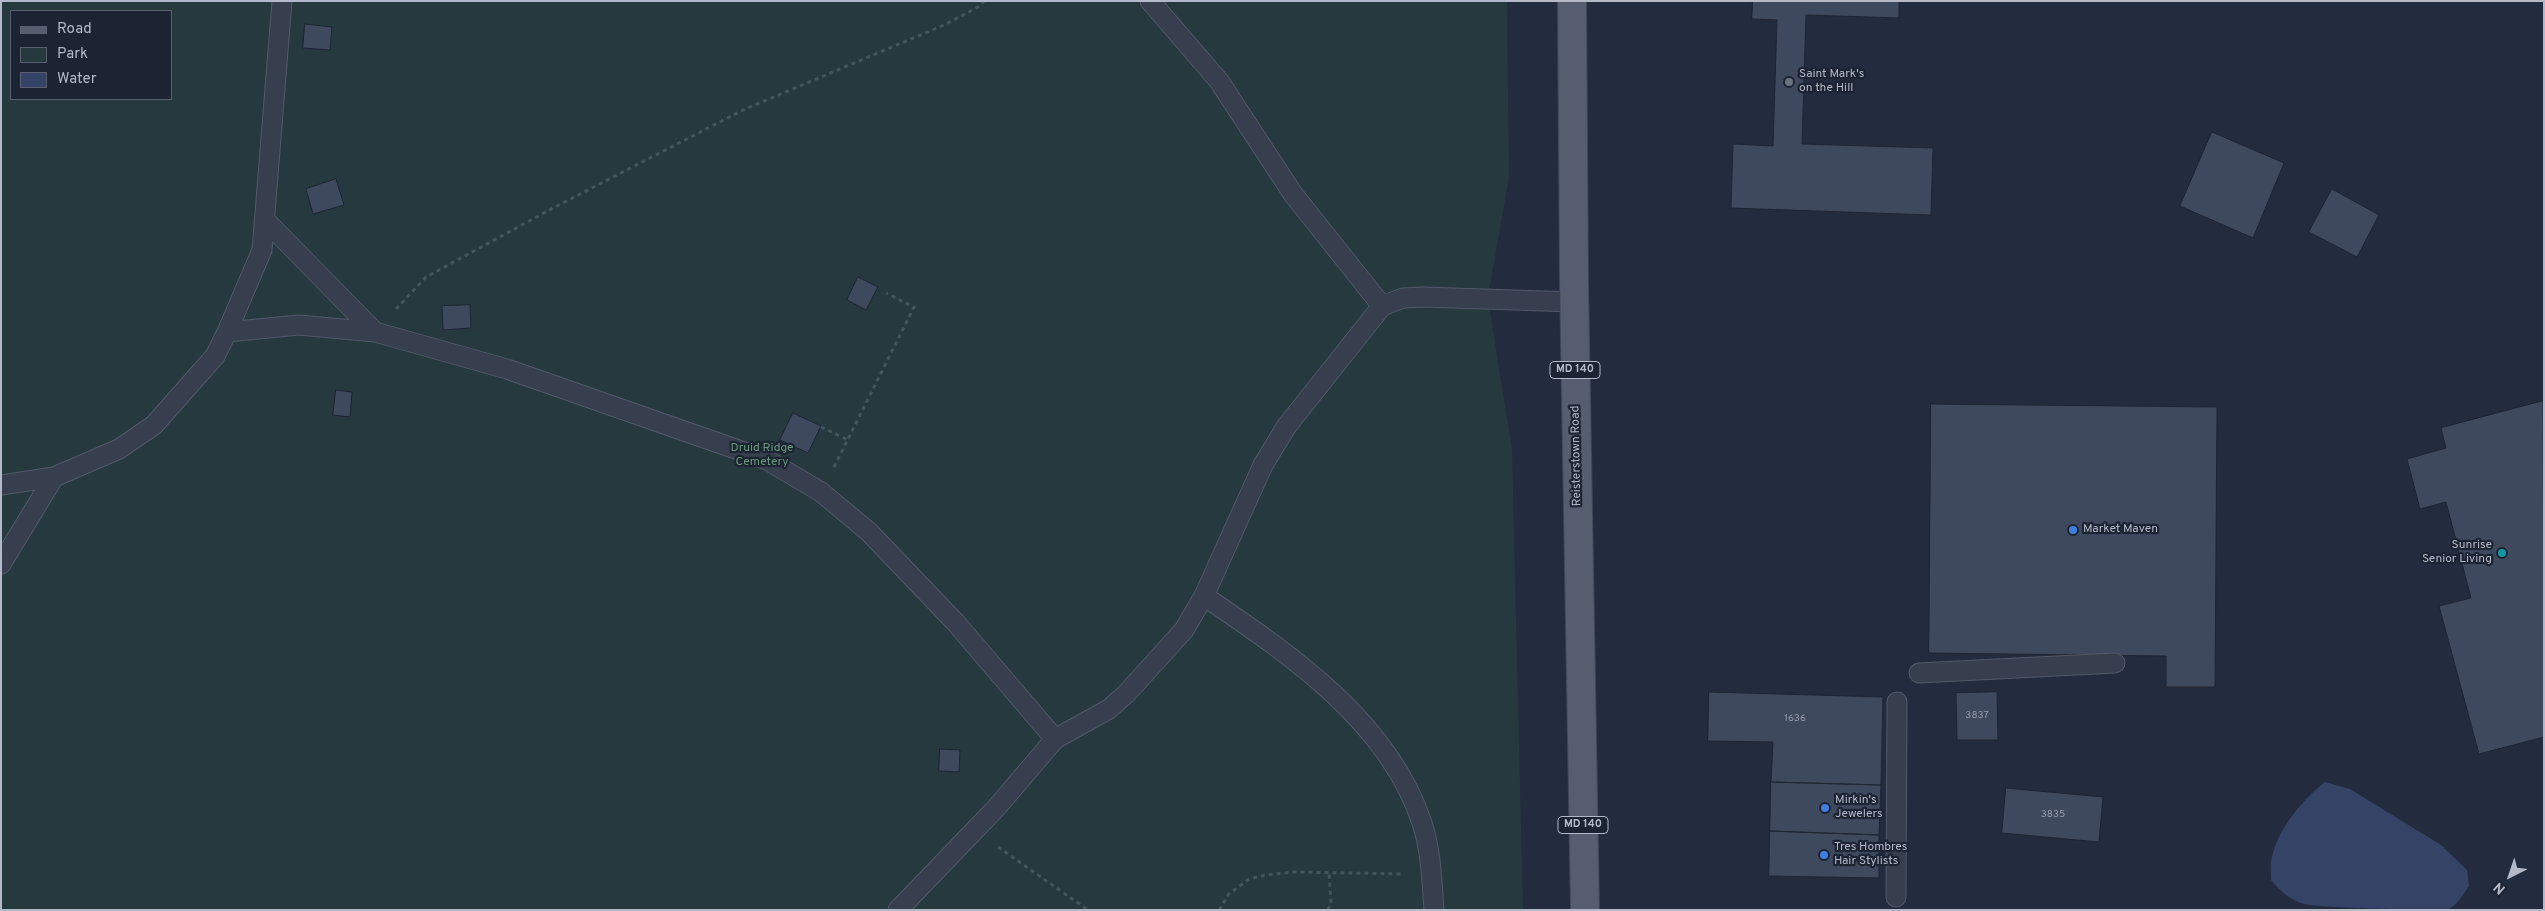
<!DOCTYPE html>
<html>
<head>
<meta charset="utf-8">
<style>
	body { margin:0 }
	#map { position:relative; width:2545px; height:911px; overflow:hidden; background:#232b3e; font-family:Overpass,sans-serif }
	canvas { display:block }
	.frame { position:absolute; inset:0; border:2px solid #b3b9c9; pointer-events:none }
	.legend { position:absolute; left:10px; top:10px; width:162px; height:90px; box-sizing:border-box; background:#1c2333; border:1px solid #585f6f; margin:0; padding:6px 9px; list-style:none; font-size:15px; color:#b3b9c9 }
	.legend li { display:flex; align-items:center; gap:10px; height:25px }
	.legend b { width:25px; border:1px solid #585f6f }
	.north { position:absolute; left:2485px; top:851px; width:50px; height:50px; -webkit-text-stroke:4px #1c2333; paint-order:stroke; rotate:221deg; font-size:14px; font-weight:700; line-height:20px; text-align:center; color:#b3b9c9 }
	.north::after { content:''; display:block; margin:auto; width:18px; height:22px; background:#b3b9c9; clip-path:polygon(50% 0,100% 100%,50% 72%,0 100%) }
</style>
</head>
<body>
<div id="map">
<canvas width="2545" height="911"></canvas>
<div class="frame"></div>
<ul class="legend">
<li><b style="height:6px;background:#555d6e"></b>Road</li>
<li><b style="height:14px;background:#25393f"></b>Park</li>
<li><b style="height:14px;background:#354466"></b>Water</li>
</ul>
<div class="north">N</div>
</div>
<script>
const c = document.querySelector('canvas').getContext('2d');
c.lineJoin = 'round';
function fill(path, color) { c.fillStyle = color; c.fill(path, 'evenodd'); }
function stroke(path, color, width, dash) { c.strokeStyle = color; c.lineWidth = width; c.lineCap = dash ? 'butt' : 'round'; c.setLineDash(dash || []); c.stroke(path); }
function drawText(font, color, halo, rows, align = 'center') {
  c.font = font + ' Overpass,sans-serif'; c.lineWidth = 4.5; c.setLineDash([]); c.textBaseline = 'middle'; c.strokeStyle = halo; c.fillStyle = color; for (const [text, x, y, turn = 0] of rows) {
    c.save(); c.translate(x, y); c.rotate((+turn || 0) * Math.PI / 180); c.textAlign = isNaN(turn) ? turn : align; if (halo) c.strokeText(text, 0, 0); c.fillText(text, 0, 0); c.restore();
  }
}
const green = new Path2D(`
	M1,1H1507L1509,177L1488,298L1512,450L1523,910H1ZM11,11H171V99H11Z`);
const water = new Path2D(`
	M2325,782L2350,789L2441,845L2467,870L2469,886C2463,894 2458,904 2449,909C2438,911 2320,908 2304,904C2290,900 2280,891 2271,880C2271,873 2270,864 2272,857C2278,829 2303,799 2325,782Z`);
const building = new Path2D(`
	M1753,1H1899V18L1806,15L1802,144L1933,148L1931,215L1731,208L1733,144L1773,146L1777,20L1752,19Z
	M305,24L332,27L330,50L303,48Z
	M2212,132L2284,163L2253,238L2180,206Z
	M336,179L344,205L313,214L306,189Z
	M2332,189L2379,215L2357,257L2309,232Z
	M858,277L878,287L866,310L847,300Z
	M470,305L471,328L443,330L442,306Z
	M336,390L352,392L350,417L333,415Z
	M2543,401L2544,737L2479,754L2439,606L2471,598L2446,502L2420,509L2407,459L2446,448L2441,428Z
	M1931,404L2217,407L2215,687H2166V656L1929,653Z
	M793,413L821,426L808,453L780,440Z
	M1709,692L1883,697L1881,785L1771,782L1773,742L1708,741Z
	M1997,692L1998,740H1957L1956,693Z
	M940,749L960,750L959,772L939,771Z
	M1771,782L1881,785L1879,835L1770,831Z
	M2006,788L2103,797L2099,842L2002,833Z
	M1770,831L1879,835V878L1769,876Z`);
const path = new Path2D(`
	M396,309L426,277L555,207L743,110L944,25L978,7L984,1
	M821,427L848,440
	M834,467L914,307L886,293
	M998,847L1088,910
	M1219,910L1229,894L1249,879L1266,875L1294,872L1403,874
	M1328,910L1331,902L1329,874`);
const lane = new Path2D(`
	M1150,1L1219,81L1293,194L1382,306
	M265,220L375,332
	M227,332L299,325L375,332L507,369L767,460L821,492L869,532L956,623L1055,739
	M1,485L54,477L119,449L154,425L215,356L227,332L262,250L282,1
	M1,564L54,477
	M1204,596C1289,654 1388,720 1422,823C1431,850 1432,882 1434,910
	M1919,673L2115,663
	M1896,897L1897,702
	M898,910L997,807L1055,739L1109,709L1126,694L1184,630L1204,596L1263,465L1286,427L1382,306L1403,298L1423,297L1574,302`);
const primary = new Path2D(`
	M1572,1L1574,283L1585,910`);
const markers = [
	[1789,82,5,"#6b7280"],
	[2073,530,5,"#3f7fe0"],
	[2502,553,5,"#0f9aa8"],
	[1825,808,5,"#3f7fe0"],
	[1824,855,5,"#3f7fe0"]
];
const numberNames = [
	["3837",1977,716],
	["1636",1795,719],
	["3835",2053,815]
];
const shields = [
	[1575,370,50],
	[1583,825,50]
];
const shieldNames = [
	["MD 140",1575,370],
	["MD 140",1583,825]
];
const poiNames = [
	["Saint Mark's",1799,75],
	["on the Hill",1799,89],
	["Market Maven",2083,530],
	["Sunrise",2492,546,"right"],
	["Senior Living",2492,560,"right"],
	["Mirkin's",1835,801],
	["Jewelers",1835,815],
	["Tres Hombres",1834,848],
	["Hair Stylists",1834,862]
];
const parkNames = [
	["Druid Ridge",762,449],
	["Cemetery",762,463]
];
const streetNames = [
	["Reisterstown Road",1577,456,-91]
];
fill(green, '#25393f');
fill(water, '#354466');
fill(building, '#3f495d');
stroke(building, '#1e2535', 1);
stroke(lane, '#525969', 21);
stroke(primary, '#404757', 30);
stroke(path, '#43565c', 3, [4, 4]);
stroke(lane, '#373e4e', 19);
stroke(primary, '#555d6e', 28);
for (const [x, y, r, color] of markers) { const dot = new Path2D(); dot.arc(x, y, r, 0, 2 * Math.PI); c.fillStyle = color; c.fill(dot); stroke(dot, '#1c2333', 2); }
drawText('10px', '#969dae', null, numberNames);
for (const [x, y, w] of shields) { const box = new Path2D(); box.roundRect(x - w / 2, y - 8.5, w, 17, 4); c.fillStyle = '#1c2333'; c.fill(box); stroke(box, '#b3b9c9', 1); }
drawText('bold 11px', '#b3b9c9', null, shieldNames);
drawText('12px', '#b3b9c9', '#1c2333', poiNames, 'left');
drawText('12px', '#699b7a', '#1c2333', parkNames);
drawText('12px', '#b3b9c9', '#1c2333', streetNames);
</script>
</body>
</html>
